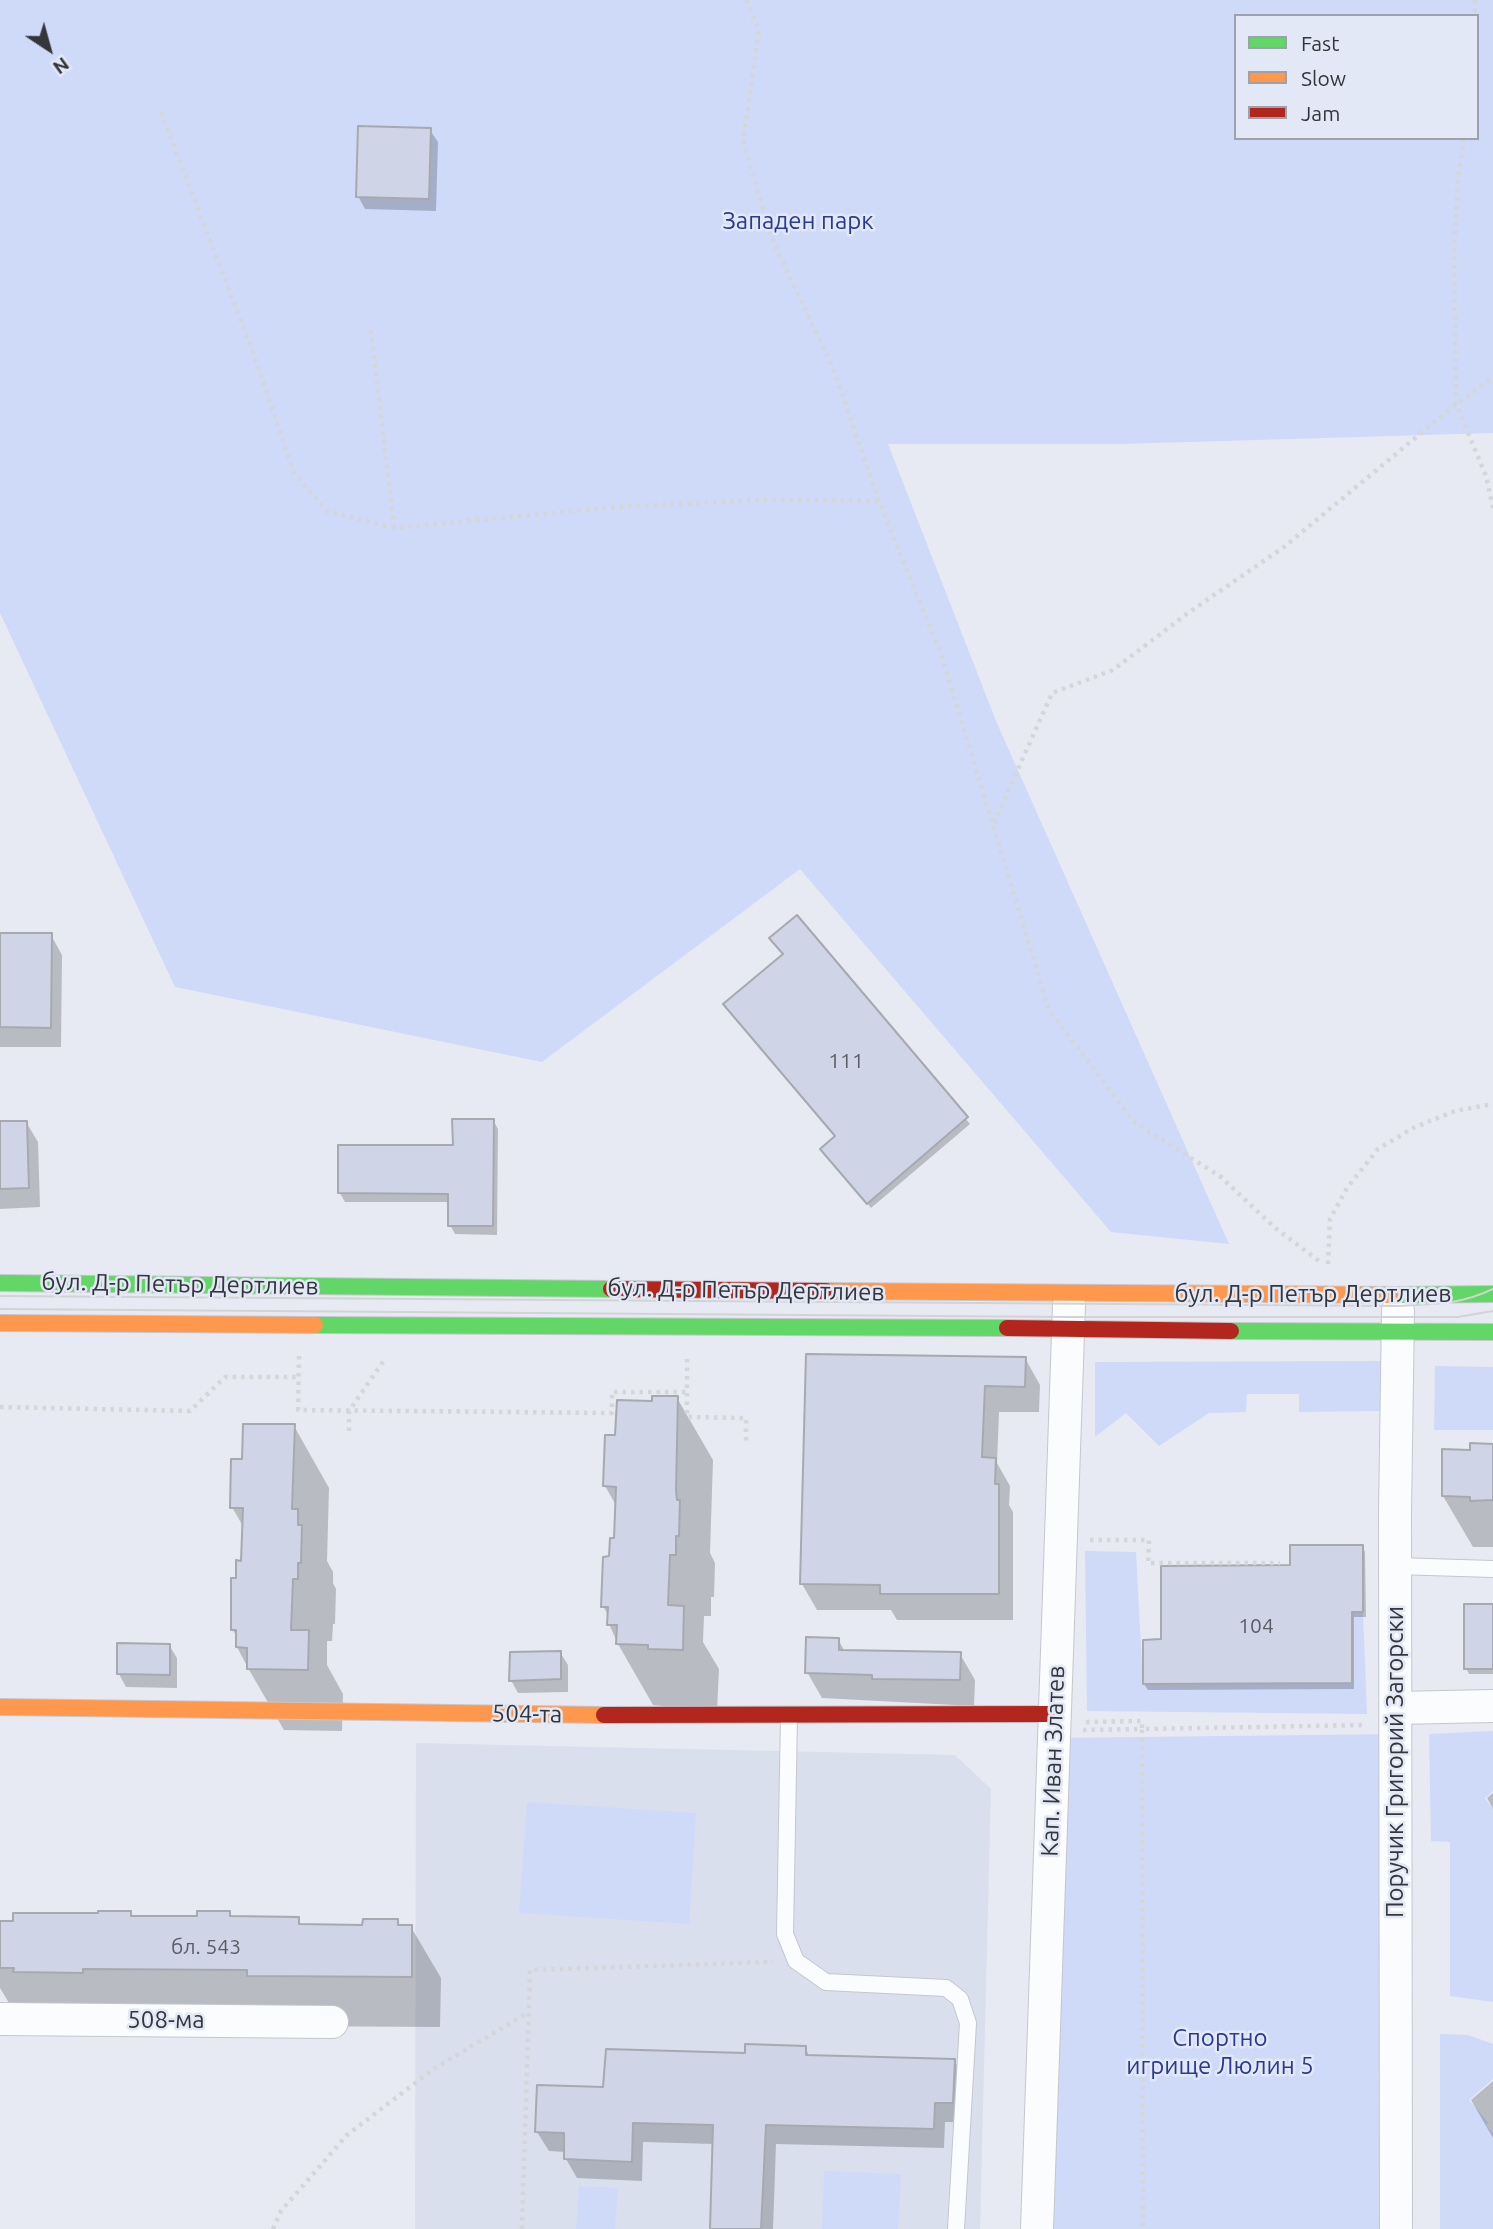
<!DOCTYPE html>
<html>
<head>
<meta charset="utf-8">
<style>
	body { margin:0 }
	#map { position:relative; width:1493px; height:2229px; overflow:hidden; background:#e7eaf2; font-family:Ubuntu,sans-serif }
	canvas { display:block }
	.legend { position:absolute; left:1234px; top:14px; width:245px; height:126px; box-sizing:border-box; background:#e3e8f6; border:2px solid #9da1ab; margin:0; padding:9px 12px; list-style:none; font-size:21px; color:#34363b }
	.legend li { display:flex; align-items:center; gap:14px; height:35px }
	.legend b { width:35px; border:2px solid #9da1ab }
	.north { position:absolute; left:14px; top:14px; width:70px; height:70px; -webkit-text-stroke:5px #e3e8f6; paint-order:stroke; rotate:144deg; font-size:19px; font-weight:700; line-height:28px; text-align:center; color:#34363b }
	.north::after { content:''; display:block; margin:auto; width:24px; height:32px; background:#34363b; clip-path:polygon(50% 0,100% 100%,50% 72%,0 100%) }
</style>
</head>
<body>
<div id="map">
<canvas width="1493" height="2229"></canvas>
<ul class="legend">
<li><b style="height:9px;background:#63d668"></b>Fast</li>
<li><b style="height:9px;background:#ff974d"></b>Slow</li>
<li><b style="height:9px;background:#b3261e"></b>Jam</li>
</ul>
<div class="north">N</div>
</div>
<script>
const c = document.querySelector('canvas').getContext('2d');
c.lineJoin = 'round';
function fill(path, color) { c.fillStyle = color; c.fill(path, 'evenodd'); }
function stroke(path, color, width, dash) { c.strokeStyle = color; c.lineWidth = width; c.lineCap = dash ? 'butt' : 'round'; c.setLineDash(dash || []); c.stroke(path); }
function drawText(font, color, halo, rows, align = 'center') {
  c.font = font + ' Ubuntu,sans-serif'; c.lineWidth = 5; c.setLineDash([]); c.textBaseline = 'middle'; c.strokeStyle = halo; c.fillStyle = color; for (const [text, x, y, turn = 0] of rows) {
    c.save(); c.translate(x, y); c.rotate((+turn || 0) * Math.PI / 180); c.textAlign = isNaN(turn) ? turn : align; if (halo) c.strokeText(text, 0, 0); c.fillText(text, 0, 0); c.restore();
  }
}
const built = new Path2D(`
	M416,1743L955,1755L991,1789L980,2229H415Z`);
const green = new Path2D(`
	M0,0H1493V433L1121,444H888L996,721L1229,1244L1111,1232L800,869L542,1062L175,987L0,613ZM1236,16H1477V138H1236Z
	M1382,1361V1411L1299,1412V1394H1247L1246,1412L1209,1413L1159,1446L1126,1413L1095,1437V1362Z
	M1435,1366L1493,1367V1430H1434Z
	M1085,1551L1136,1552L1143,1684L1351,1683L1352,1612H1363L1367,1714L1087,1711Z
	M1493,1731V1791L1485,1798L1493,1809V2002L1450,1996V1842L1431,1841L1429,1734Z
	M1396,1734V2229H1037L1054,1738Z
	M527,1802L696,1813L689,1924L519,1913Z
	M1440,2034L1468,2035L1493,2044V2079L1469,2100L1489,2123L1486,2125L1493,2133V2229H1440Z
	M824,2171L901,2174L898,2229H822Z
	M579,2186L618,2188L615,2229H576Z`);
const shadow = new Path2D(`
	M430,130L438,142L436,211L365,209L358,196Z
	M797,917L970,1124L871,1208L826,1155L837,1137L784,955Z
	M0,935H51L62,955L61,1047H0Z
	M493,1120L498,1129L497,1235L455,1234L450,1225V1202H345L340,1193L454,1147Z
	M26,1122L38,1142L40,1207L0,1209V1123Z
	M808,1356L1025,1358L1040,1385L1039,1412H999L997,1463L1010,1486L1009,1505L1013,1512V1620H897L891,1610H817L802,1584Z
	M677,1398L713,1460L710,1553L715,1563L714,1597H711V1616H704L703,1642L719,1669L717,1711L653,1705L618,1644L609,1624V1617L603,1606L616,1540L617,1507L605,1486L617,1437L653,1403Z
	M294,1426L329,1488L327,1561L333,1572V1583L336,1589L335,1624H333L332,1641H327V1665L343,1694L342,1731L284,1730L248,1668L237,1647L238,1638L232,1629L238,1580L243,1562L244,1528L232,1507L244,1461Z
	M1493,1445V1547H1473L1443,1496L1472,1451Z
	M1362,1546L1365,1552L1366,1617H1354V1689L1148,1690L1144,1684L1292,1567Z
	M1493,1606V1674H1469L1466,1668Z
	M838,1639L845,1652L960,1654L975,1680L974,1706L822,1698L807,1672Z
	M169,1645L177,1658V1688L126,1687L119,1674Z
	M560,1652L568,1665V1692L518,1693L511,1680Z
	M1493,1793V1809L1487,1798Z
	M130,1913L132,1917L199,1918L229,1913L232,1918L298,1919L302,1926H364L397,1921L400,1927H411L441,1978L440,2027L278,2026L18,2018L0,1988V1922Z
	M805,2048L810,2057L954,2060L965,2080L963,2122H945L944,2148L776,2144L773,2229H711L714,2144L643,2142L642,2181L577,2178L566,2159V2152L549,2151L537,2132L605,2089L747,2055Z
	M1493,2081V2138L1471,2100Z`);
const building = new Path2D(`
	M358,126L431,128L429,199L356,197Z
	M797,915L968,1117L867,1204L820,1149L835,1136L723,1004L783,954L769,938Z
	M0,933H52L51,1028L0,1027Z
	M452,1119H494L493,1226H448V1194L338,1193V1145H453Z
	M0,1121H27L29,1188L0,1189Z
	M806,1354L1026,1357L1025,1387L985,1386L982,1457L996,1458L995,1484H999V1594H880V1585L800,1584Z
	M652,1396H678L676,1490L677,1500H680L679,1536H676V1555H670L668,1605L684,1606L683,1650L648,1649V1645L616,1644L617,1625H607L608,1607H601L603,1557L609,1556L610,1538H614L616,1487L603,1486L605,1435H615L617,1400L652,1401Z
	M243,1424H295L292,1509H298V1525H302L301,1563H298V1579H293L291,1630H309L308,1670L247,1669V1648L236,1647V1630H231V1578H236V1560L241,1561L243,1508H230L231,1459H242Z
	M1470,1443L1493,1444V1500L1470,1501V1497L1442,1496V1449L1470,1450Z
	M1290,1545H1363V1612H1352V1683L1143,1684V1640L1161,1639V1566L1290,1565Z
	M1464,1604H1493V1669H1464Z
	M806,1637L839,1638V1650L961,1652L960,1680L872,1679V1675L805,1673Z
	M117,1643L170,1644V1675L117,1674Z
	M561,1651V1679L509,1681L510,1652Z
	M98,1911H131V1916H197V1911H230V1916L299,1917V1924L362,1925L363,1919H398V1925H412V1977L247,1976V1970L83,1969V1973L13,1972L14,1968H0V1921H13V1913H98Z
	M745,2044L806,2046V2055L955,2059L953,2103H935L934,2129L766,2125L761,2229H710L713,2125L633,2123L632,2162L564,2159V2133L535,2132L537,2085L603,2087L606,2049L745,2053Z`);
const path = new Path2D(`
	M746,0L759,30L743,141L772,239L833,368L879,501L942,657L1049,1010L1134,1122L1221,1177L1274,1227L1319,1261
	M1475,0V16
	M161,112L255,358L294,473L328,512L394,528L617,507L760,500L879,501
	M1464,138L1458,179L1454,252L1456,404L1486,476L1493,508
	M371,330L394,528
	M994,823L1052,693L1113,670L1188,613L1284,547L1456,404L1493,378
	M1328,1264L1330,1219L1347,1188L1378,1149L1413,1128L1455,1111L1493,1104
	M299,1356L298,1410L612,1413V1392H687
	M687,1359V1417L746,1418V1442
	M0,1407L190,1411L225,1377H298
	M349,1431V1411L385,1359
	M1090,1540H1149L1148,1563H1280
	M1086,1722L1142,1721V1729L1367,1725
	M1083,1730L1142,1729L1143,2229
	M273,2229L281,2211L347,2135L435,2068L529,2012
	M522,2229L530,1970L773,1962`);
const lane = new Path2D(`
	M1395,1566L1493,1569
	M789,1716L785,1934L796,1961L826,1982L946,1988L960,1999L968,2023L956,2229`);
const street = new Path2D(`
	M1396,1708L1493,1706
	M0,2019L332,2022
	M1037,2229L1069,1305
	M1396,2229L1395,1513L1398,1311`);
const fast = new Path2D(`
	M0,1283L611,1289
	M1395,1295L1493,1294
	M315,1325L1007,1328
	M1231,1331L1493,1332`);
const slow = new Path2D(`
	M826,1291L1395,1295
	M0,1323L315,1325
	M0,1707L604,1715`);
const jam = new Path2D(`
	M611,1289L826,1291
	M1007,1328L1231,1331
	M604,1715L1055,1714`);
const tram = new Path2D(`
	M0,1296L1398,1306C1434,1304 1460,1305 1493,1289
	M0,1309L1069,1317H1458L1493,1311`);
const numberNames = [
	["111",846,1061],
	["104",1256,1626],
	["бл. 543",206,1947]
];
const parkNames = [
	["Западен парк",798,221],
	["Спортно",1220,2038],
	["игрище Люлин 5",1220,2066]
];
const streetNames = [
	["бул. Д-р Петър Дертлиев",180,1284,1],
	["бул. Д-р Петър Дертлиев",746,1290,1],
	["бул. Д-р Петър Дертлиев",1313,1294],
	["504-та",527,1714,1],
	["Кап. Иван Златев",1053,1761,-88],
	["Поручик Григорий Загорски",1395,1762,-90],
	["508-ма",166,2020]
];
fill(built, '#dadfed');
fill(green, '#cfdaf9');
fill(shadow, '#0003');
fill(building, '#cfd5e6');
stroke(building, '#a7a9af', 2);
stroke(lane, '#c5c7cd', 18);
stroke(street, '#c5c7cd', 34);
stroke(fast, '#c5c7cd', 18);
stroke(slow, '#c5c7cd', 18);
stroke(jam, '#c5c7cd', 18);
stroke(path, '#d4d6d8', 4.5, [3.5, 5]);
stroke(lane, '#fbfcfd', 16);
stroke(street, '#fbfcfd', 32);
stroke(fast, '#63d668', 16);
stroke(slow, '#ff974d', 16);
stroke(jam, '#b3261e', 16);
stroke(tram, '#d2d3d5', 2);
drawText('21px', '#5c5e66', null, numberNames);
drawText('24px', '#293a98', '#e3e8f6', parkNames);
drawText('24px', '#34363b', '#e3e8f6', streetNames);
</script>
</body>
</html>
